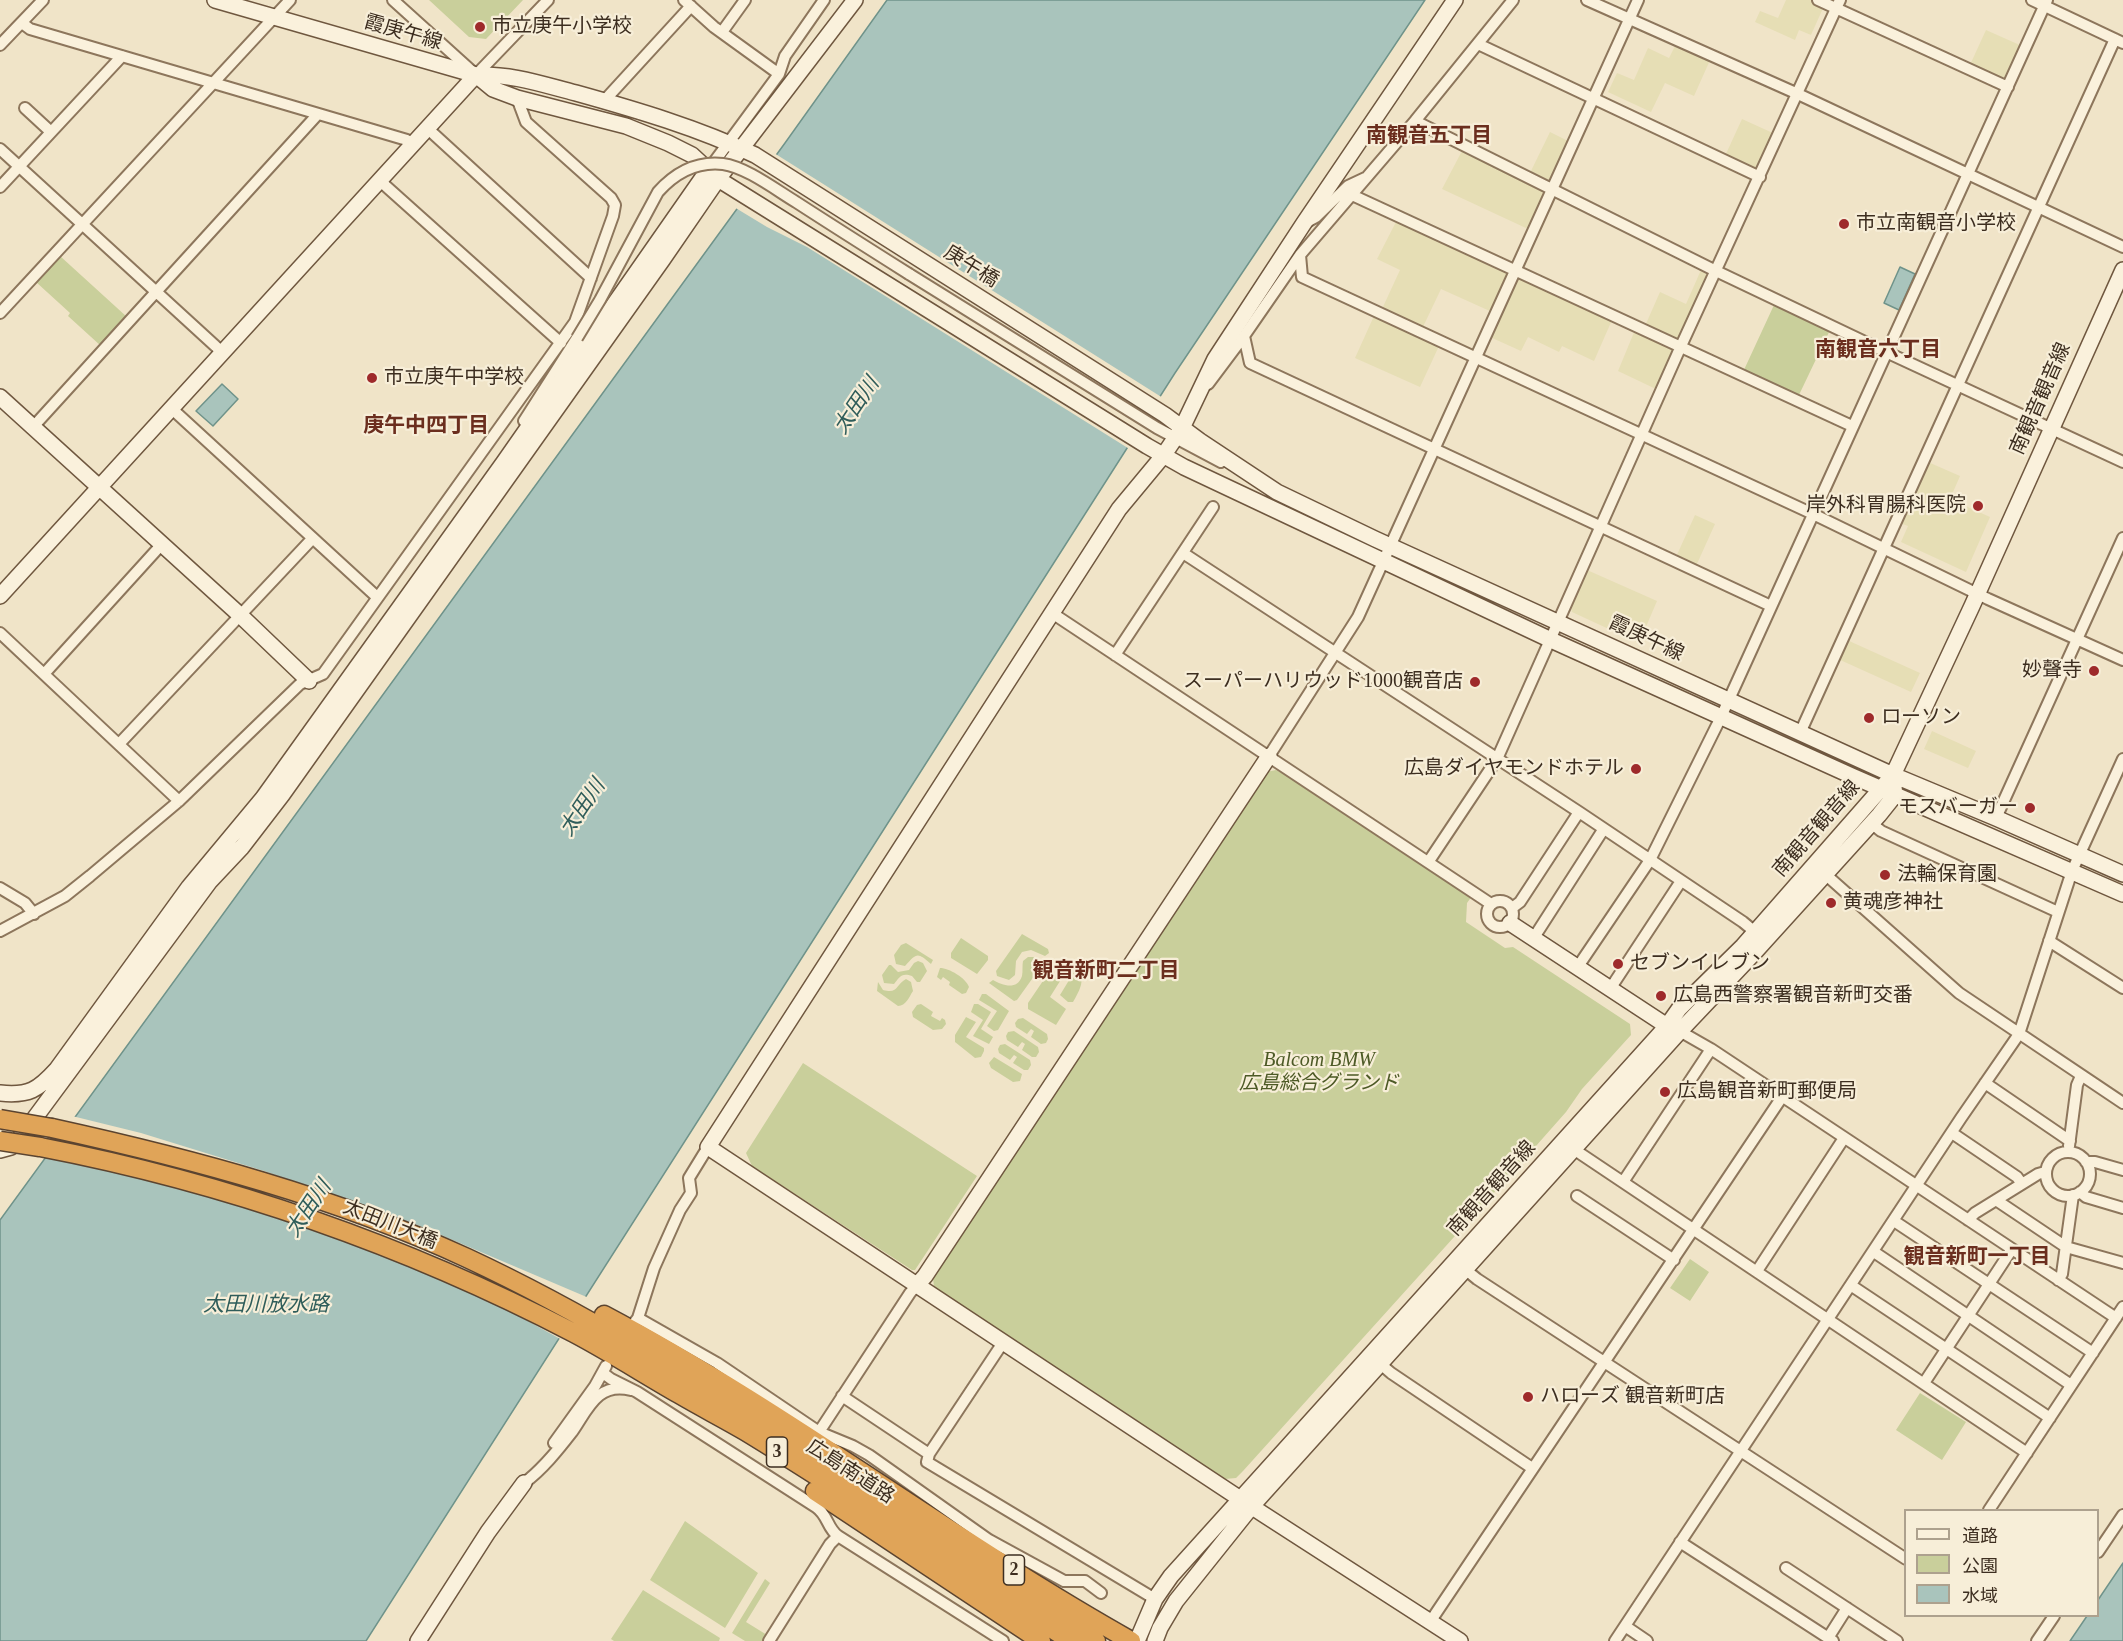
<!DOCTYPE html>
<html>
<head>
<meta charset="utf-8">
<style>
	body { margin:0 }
	#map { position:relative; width:2123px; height:1641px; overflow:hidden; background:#f0e4c8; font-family:"Times New Roman","Noto Sans JP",serif }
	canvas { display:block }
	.legend { position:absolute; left:1904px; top:1509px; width:195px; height:108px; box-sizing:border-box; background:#f7eed8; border:2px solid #ada18e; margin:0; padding:8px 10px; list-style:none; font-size:18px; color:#3d2e20 }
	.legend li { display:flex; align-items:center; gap:12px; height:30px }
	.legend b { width:30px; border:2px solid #ada18e }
</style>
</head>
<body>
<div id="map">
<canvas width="2123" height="1641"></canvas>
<ul class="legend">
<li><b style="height:8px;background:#faf1dc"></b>道路</li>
<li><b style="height:16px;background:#c9cf9b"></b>公園</li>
<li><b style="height:16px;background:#a9c4bc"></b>水域</li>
</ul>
</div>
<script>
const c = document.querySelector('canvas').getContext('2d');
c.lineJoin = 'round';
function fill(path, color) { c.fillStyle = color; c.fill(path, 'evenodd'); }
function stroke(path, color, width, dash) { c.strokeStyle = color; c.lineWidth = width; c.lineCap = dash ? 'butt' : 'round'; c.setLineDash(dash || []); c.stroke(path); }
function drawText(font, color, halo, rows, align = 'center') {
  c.font = font + ' "Times New Roman","Noto Sans JP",serif'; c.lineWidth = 4.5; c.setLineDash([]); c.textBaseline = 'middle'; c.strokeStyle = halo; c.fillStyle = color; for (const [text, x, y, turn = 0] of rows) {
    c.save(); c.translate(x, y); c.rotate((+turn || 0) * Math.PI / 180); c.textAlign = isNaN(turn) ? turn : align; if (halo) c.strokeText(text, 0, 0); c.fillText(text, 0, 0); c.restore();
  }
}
const farmland = new Path2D(`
	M1786,0H1810L1824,6L1811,35L1799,30L1795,40L1755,22L1760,11L1778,18Z
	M1986,30L2022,46L2006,79L2001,81L1969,67Z
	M1677,42L1711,58L1694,96L1665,83L1651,112L1608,92L1617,73L1634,80L1648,48L1669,58Z
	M1742,119L1775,134L1759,169L1756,170L1725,156Z
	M1550,132L1568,141L1550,180L1547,181L1530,173Z
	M1463,149L1542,189L1543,195L1528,229L1442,189Z
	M1397,220L1506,271L1508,276L1492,312L1441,289L1422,329L1382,309L1400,270L1377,259Z
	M1701,270L1708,273L1710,278L1681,340L1677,341L1645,326L1660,292L1686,304Z
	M1520,276L1612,320L1594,361L1562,346L1559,352L1528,337L1521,351L1490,337L1514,278Z
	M1374,316L1439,346L1420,387L1355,358Z
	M1635,330L1673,348L1675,353L1658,390L1618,371Z
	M1928,462L1960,476L1950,499L1990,517L1966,572L1901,542L1908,526L1900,523Z
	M1695,515L1715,524L1696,566L1676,557Z
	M1587,570L1657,601L1639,643L1572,612L1571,607Z
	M1847,640L1920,673L1911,692L1838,659Z
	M1932,731L1976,751L1968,768L1924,749Z`);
const green = new Path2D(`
	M429,0H523L486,39L469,37Z
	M60,256L127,317L101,346L68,316L70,313L36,282Z
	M1774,305L1830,330L1798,397L1743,372Z
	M1276,770L1299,782L1472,896L1467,903L1466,922L1505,948L1513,947L1630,1024L1631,1035L1582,1089L1566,1112L1528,1155L1243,1471L1236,1478L1225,1479L1213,1472L954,1301L934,1287L933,1278L1266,772Z
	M1022,934L1048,949L1049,953L1045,956L1031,950L1022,952L1016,961L1015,975L1009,980L997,976L996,971Z
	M961,938L988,956V960L977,974L951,958V953Z
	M906,943L933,960L931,964C917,952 917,953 905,966L896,964L894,955L901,945Z
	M1028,957H1035L1040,960L1042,965L1017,1000L1014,1001L989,983L993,980C1002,985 1017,991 1022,976C1023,971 1022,966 1023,961Z
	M1058,959H1063C1084,973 1087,979 1073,1002H1068L1060,995L1071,977L1057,967L1056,962Z
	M918,961L923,963L927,971L920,982H917L912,976C901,972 899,978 894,984L884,983L882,975L889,965H891L898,972L909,970L914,963Z
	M940,968C949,968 966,978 969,987L966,993L962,994L949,985L950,982L943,977L941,980L937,977Z
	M1049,972H1052L1062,978L1050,997L1066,1009L1056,1025L1028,1009V1003Z
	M906,979L911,982L913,991C909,997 906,1006 898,1006L877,991L878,982L883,990C899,994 895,985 906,979Z
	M982,994H986L1009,1011L998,1030L994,1031L987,1026L997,1011L979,1000Z
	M921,1004L933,1012L931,1016L940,1021L942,1018L945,1020L946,1024L942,1029L933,1030L913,1017L912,1012L917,1005Z
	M974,1004H978L991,1012L981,1029L993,1037L989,1044L973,1036L983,1020L971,1012Z
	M966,1017L976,1022L966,1037L984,1048V1051L981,1057L975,1058L955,1042V1035Z
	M1023,1018L1047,1034L1048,1039L1046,1043L1041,1044L1031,1037L1034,1031L1031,1029L1027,1034L1016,1027L1015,1023L1018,1019Z
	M1014,1031L1038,1047L1039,1052L1036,1057H1032L1022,1050L1025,1044L1022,1042L1018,1047L1007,1040L1006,1036L1008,1032Z
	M1005,1044L1030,1060L1031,1065L1028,1070H1024L1013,1063L1017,1057L1014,1055L1010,1060L999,1053L998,1049L1000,1045Z
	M994,1057L1022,1074L1020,1081L1013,1082L991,1068L989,1063Z
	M803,1063L977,1176L915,1270H912L752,1166L746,1153Z
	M1690,1259L1709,1272L1690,1301L1670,1288Z
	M1920,1393L1966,1422L1942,1460L1896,1430Z
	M685,1521L758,1573L725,1628L650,1580Z
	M765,1579L770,1583L746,1622L767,1635L763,1641H745L732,1633Z
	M643,1590L720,1638L719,1641H614L611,1639Z`);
const water = new Path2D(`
	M887,0H1425L1175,373L366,1641H0V1220L785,143Z
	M1900,267L1915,274L1899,310L1884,303Z
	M222,384L238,399L213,426L196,411Z
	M2123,1563V1641H2070L2087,1616H2098V1600Z`);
const pier = new Path2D(`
	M774,153L1163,398L1131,450L807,247L767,227L734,207Z
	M72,1116L141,1133L264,1171L415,1224L589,1298L562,1340L456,1281L215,1192L46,1151Z`);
const street = new Path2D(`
	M393,0L476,75L548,0
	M684,0L714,27L779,74L785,56L824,0
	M1587,0L1798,94L2123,247
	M1818,0L2008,87
	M2032,0L2123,43
	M22,23L30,29L407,140L412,145
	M722,32L745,0
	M1478,44L1760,177
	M0,45L43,0
	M604,101L691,6
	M25,108L51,132
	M1415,121L1716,271L1886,352L2123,462
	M427,128L591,278
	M0,149L223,353
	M709,169L779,74
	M379,180L561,343
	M0,187L122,56
	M1352,195L1852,426
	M1307,222L1316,217L1348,186L1365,178
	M1300,255L1302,277L1813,514L1988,599L2123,660
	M909,274L1157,428L1221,462
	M0,313L290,0
	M1244,336L1250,363L1771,606
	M1208,384L1244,336L1300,255L1415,121L1513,0
	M171,408L377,597
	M524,421L577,338
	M33,427L318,114
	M1183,553L1579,812L1743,922L1755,932
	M1052,613L1491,904
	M0,633L179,801
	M1115,655L1213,507
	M44,674L162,544
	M1800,733L2115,39
	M119,744L312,539
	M1269,756L1358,617L1638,0
	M1996,818L2123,538
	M1871,823L1881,831L2058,912
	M1429,861L1497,759L1681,346L1840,0
	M1825,874L1959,993L2123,1103
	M0,888L25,903L34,914
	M1487 914a13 13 0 1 1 26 0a13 13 0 1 1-26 0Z
	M1512,908L1520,902L1579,812
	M0,931L65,896L90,876L179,801L300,684L323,674L575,322L613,216L615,205L611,198L526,122L517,98
	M1533,939L1603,830
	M2049,941L2123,988
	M1577,968L1650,860L1721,717L2047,0
	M1610,989L1681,881
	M1676,1029L1711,1049L2116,1318
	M1985,1083L2070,1141
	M1952,1133L2017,1177L2022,1184
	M1569,1146L2027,1453
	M2069,1146L2077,1085L2081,1076
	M2046 1174a22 22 0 1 1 44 0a22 22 0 1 1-44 0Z
	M2086,1162H2095L2123,1170
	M1623,1182L1711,1049
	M2080,1192L2086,1197L2123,1208
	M1577,1196L1674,1260
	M1996,1200L2066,1247L2123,1263
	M1968,1220L1975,1213L2038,1174L2045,1172
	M1894,1221L2093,1353
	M1874,1252L2071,1385
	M1460,1265L1477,1279L1906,1559
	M1757,1271L1844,1138
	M2058,1280L2062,1274L2073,1195
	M1852,1286L2050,1418
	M638,1318L654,1268L680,1210L691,1193L689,1178L708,1147
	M634,1323L638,1318L717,1363L819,1432L853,1446L869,1455L989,1540L1064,1581H1085L1101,1593
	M1004,1341L929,1454L927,1462L1155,1599
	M1377,1361L1391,1373L1532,1468
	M603,1373L611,1379L637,1392L816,1507C828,1515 827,1528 838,1536L1003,1641
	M1924,1383L2012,1249
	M842,1396L929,1454
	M819,1432L910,1293L917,1285
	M554,1443L595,1386L606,1366
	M524,1483C542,1470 558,1450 572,1432C587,1411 597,1381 631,1390
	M1989,1510L2123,1307
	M1680,1542L1833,1641
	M2098,1552L2123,1515
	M1786,1568L1897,1641
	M1430,1622L1782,1097
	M1625,1626L1647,1641
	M1828,1638L1847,1608
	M769,1641L830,1544L838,1536
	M1615,1641L1961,1118L2019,1034L2072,871L2123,759
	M2037,1641L2054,1616`);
const secondary = new Path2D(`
	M215,0L476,75C513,74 541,84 576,93C637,110 698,128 755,155L1165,415L1200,441L1277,492L1375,539L1893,775L1996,818L2123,874
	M1455,0L1304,223L1215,359L1182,428L1163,456L1119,509L708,1147L1263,1514L1460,1641
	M476,75L493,89L517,98L626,126L668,143L692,155L718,179L1147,446L1184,467L1551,640L1852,776L2123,894
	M0,397L241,616L309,681
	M0,596L476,75
	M1510,923L1667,1026
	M0,1093C29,1096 38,1090 57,1069L189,887L263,798L504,462L708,170L716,165
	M0,1150L11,1147L17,1142L210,881L242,847L282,795L663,259L718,179L855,0
	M917,1285L925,1276L1269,756
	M418,1641L488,1532L524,1483
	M1137,1641L1155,1599L1171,1576L1667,1026L1679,1009L1743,946L1893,775L1972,606L2123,270
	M1155,1641L1160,1628L1176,1601L1252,1506L1681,1030L1753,954L1879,815L1895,795L1894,787`);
const highway = new Path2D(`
	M52,1128C193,1159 335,1197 467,1258C585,1313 695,1382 804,1452C902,1515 999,1578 1096,1641
	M40,1147C227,1183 405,1245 574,1333C610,1352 644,1374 679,1394C701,1407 723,1418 745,1431C855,1498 962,1571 1071,1641
	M604,1315C787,1412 951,1540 1131,1641
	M815,1491L1041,1641`);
const streetBridge = new Path2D(`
	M577,338L600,300L658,192C675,173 696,161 723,164C746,167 776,190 796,202C833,226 871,250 909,274`);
const highwayBridge = new Path2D(`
	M0,1119L52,1128
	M0,1141L40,1147`);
const markers = [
	[480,27,6,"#9e2a2b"],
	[1844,224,6,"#9e2a2b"],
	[372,378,6,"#9e2a2b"],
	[1978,506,6,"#9e2a2b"],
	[2094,671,6,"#9e2a2b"],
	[1475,682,6,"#9e2a2b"],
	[1869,718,6,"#9e2a2b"],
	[1636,769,6,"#9e2a2b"],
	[2030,808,6,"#9e2a2b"],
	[1885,875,6,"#9e2a2b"],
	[1831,903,6,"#9e2a2b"],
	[1618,964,6,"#9e2a2b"],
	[1661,996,6,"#9e2a2b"],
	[1665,1092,6,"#9e2a2b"],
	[1528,1397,6,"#9e2a2b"]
];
const shields = [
	[777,1452,21],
	[1014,1570,21]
];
const shieldNames = [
	["3",777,1452],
	["2",1014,1570]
];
const poiNames = [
	["市立庚午小学校",492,27],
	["市立南観音小学校",1856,224],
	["市立庚午中学校",384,378],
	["岸外科胃腸科医院",1966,506,"right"],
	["妙聲寺",2082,671,"right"],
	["スーパーハリウッド1000観音店",1463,682,"right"],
	["ローソン",1881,718],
	["広島ダイヤモンドホテル",1624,769,"right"],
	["モスバーガー",2018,808,"right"],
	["法輪保育園",1897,875],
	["黄魂彦神社",1843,903],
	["セブンイレブン",1630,964],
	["広島西警察署観音新町交番",1673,996],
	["広島観音新町郵便局",1677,1092],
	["ハローズ 観音新町店",1540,1397]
];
const streetNames = [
	["霞庚午線",403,33,16],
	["庚午橋",971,267,32],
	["南観音観音線",2041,399,-66],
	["霞庚午線",1646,639,25],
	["南観音観音線",1817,829,-49],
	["南観音観音線",1492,1189,-48],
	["太田川大橋",390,1225,22],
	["広島南道路",850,1472,33]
];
const parkNames = [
	["Balcom BMW",1319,1061],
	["広島総合グランド",1319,1084]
];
const neighbourhoodNames = [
	["南観音五丁目",1429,137],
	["南観音六丁目",1878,351],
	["庚午中四丁目",426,427],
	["観音新町二丁目",1106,972],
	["観音新町一丁目",1977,1258]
];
const waterNames = [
	["太田川",857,406,-56],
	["太田川",583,808,-56],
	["太田川",309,1209,-56],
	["太田川放水路",266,1305]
];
fill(farmland, '#e6deb5');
fill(green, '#c9cf9b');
fill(water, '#a9c4bc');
stroke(water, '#6f938a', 1.5);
fill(pier, '#f0e4c8');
stroke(street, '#8d765c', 14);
stroke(secondary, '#6f573f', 18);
stroke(highway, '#5b4430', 21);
stroke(street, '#faf1dc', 10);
stroke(secondary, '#faf1dc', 15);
stroke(highway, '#e0a458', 18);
stroke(streetBridge, '#8d765c', 14, []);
stroke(highwayBridge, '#5b4430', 21, []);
stroke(streetBridge, '#faf1dc', 10);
stroke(highwayBridge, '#e0a458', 18);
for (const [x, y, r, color] of markers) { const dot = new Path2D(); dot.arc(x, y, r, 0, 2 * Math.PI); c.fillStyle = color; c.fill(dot); stroke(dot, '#f7eed8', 2); }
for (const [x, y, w] of shields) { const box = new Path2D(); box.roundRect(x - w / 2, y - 15, w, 30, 4.5); c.fillStyle = '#f7eed8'; c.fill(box); stroke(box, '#3d2e20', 1.5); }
drawText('bold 18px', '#3d2e20', null, shieldNames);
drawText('20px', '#3d2e20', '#f7eed8', poiNames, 'left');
drawText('20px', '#3d2e20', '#f7eed8', streetNames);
drawText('italic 20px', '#4d5a26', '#f7eed8', parkNames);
drawText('bold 21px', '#6b2e1e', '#f7eed8', neighbourhoodNames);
drawText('italic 21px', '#2f5d5a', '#f7eed8', waterNames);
</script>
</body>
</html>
